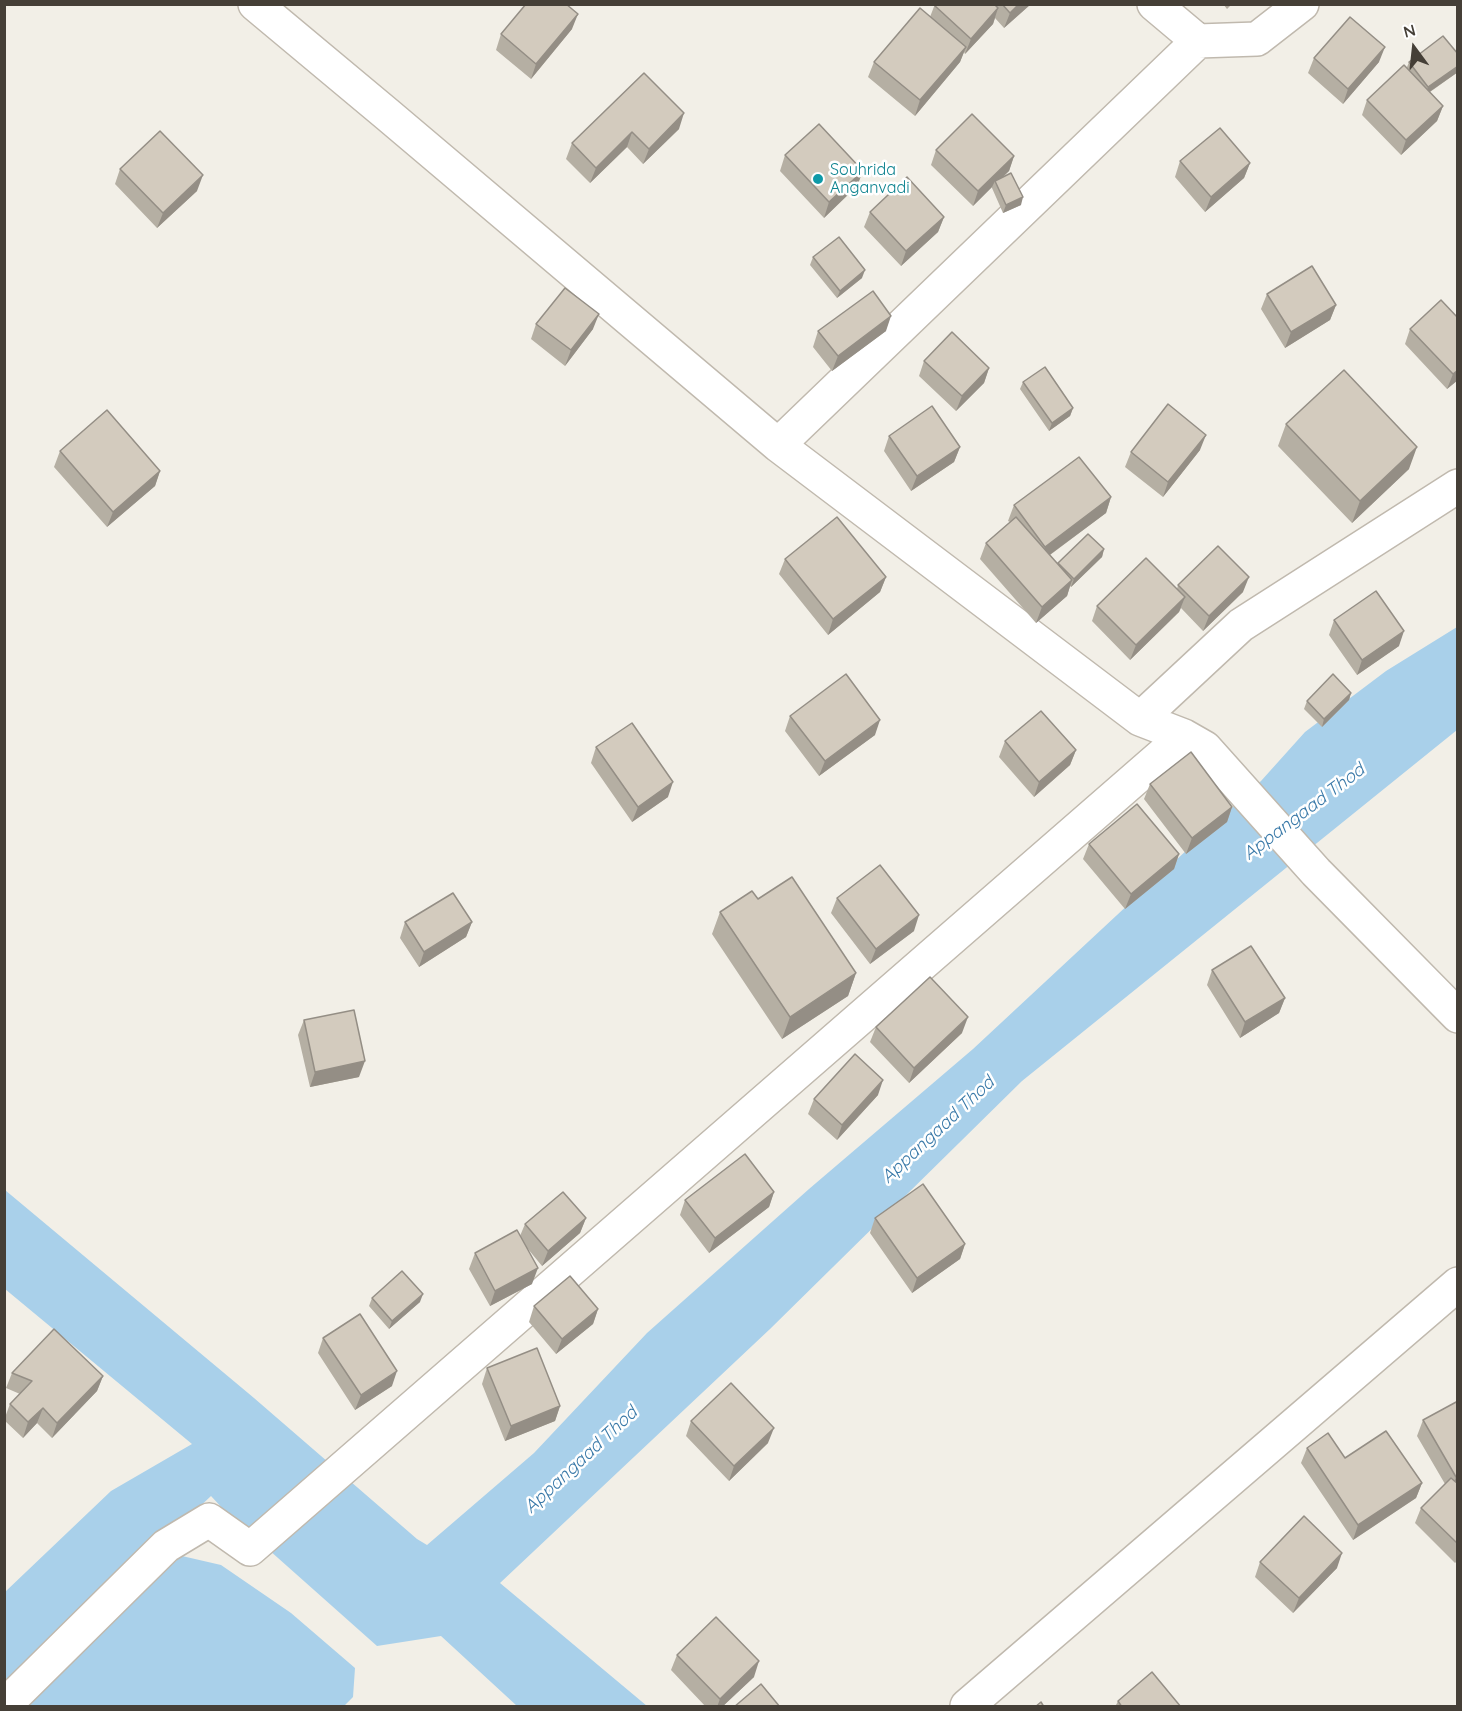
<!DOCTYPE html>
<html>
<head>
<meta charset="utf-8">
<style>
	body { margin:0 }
	#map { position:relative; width:1462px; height:1711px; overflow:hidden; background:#f2efe7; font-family:Quicksand,sans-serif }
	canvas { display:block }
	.frame { position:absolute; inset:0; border:6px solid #453f37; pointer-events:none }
	.north { position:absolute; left:1384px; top:18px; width:60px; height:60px; -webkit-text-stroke:4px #fff; paint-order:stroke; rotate:345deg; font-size:16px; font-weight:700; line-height:24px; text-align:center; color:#453f37 }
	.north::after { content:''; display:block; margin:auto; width:21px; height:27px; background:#453f37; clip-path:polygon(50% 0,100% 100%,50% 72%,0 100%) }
</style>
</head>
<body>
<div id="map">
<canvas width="1462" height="1711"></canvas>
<div class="frame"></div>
<div class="north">N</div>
</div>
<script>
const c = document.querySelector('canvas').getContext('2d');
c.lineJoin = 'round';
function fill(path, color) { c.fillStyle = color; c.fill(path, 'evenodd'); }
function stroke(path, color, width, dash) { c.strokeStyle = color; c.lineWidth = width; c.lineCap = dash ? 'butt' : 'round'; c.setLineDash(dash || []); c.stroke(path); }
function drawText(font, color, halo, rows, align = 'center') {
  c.font = font + ' Quicksand,sans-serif'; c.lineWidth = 5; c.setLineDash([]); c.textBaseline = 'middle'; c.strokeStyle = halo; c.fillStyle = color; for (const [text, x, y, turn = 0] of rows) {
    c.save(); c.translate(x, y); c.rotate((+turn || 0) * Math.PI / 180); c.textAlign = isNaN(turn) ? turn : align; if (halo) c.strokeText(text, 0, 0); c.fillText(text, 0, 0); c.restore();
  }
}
const water = new Path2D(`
	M1457,627V730L1022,1081L770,1329L500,1583L647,1706H517L441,1636L377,1646L224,1510L211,1496L5,1690V1592L111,1491L192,1444L5,1289V1190L254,1398L417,1539L427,1545L534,1453L647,1333L809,1189L973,1049L1261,781L1305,732L1386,671Z
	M182,1556L221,1565L291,1613L355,1668L353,1697L344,1706H17L152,1580Z`);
const minor = new Path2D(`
	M255,4L388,115L778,445L1140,719L1184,736L1205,748L1316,872L1458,1016
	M1198,41L1257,39L1302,4
	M778,445L1198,41L1154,4
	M1140,719L1241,625L1458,486
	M4,1706L166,1546L209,1520L250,1549L1184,736
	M967,1706L1458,1284`);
const wall = new Path2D(`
	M935,4H1031L1004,28L995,18L993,24L965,54L964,52L960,62L915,116L868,77L874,62L930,17Z
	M1223,4H1232L1227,9Z
	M572,29L531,79L496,50L501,34Z
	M1314,58L1379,62L1343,104L1308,73Z
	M1409,62L1458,72L1430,92L1443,106L1437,121L1401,155L1362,115L1367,100L1407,67Z
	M644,73L679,129L643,164L627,147L590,183L566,159L572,143Z
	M936,150L1014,156L1009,171L1003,177L1021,205L1003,213L992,188V187L973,206L931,165Z
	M785,155L863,171L857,186L824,218L780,171Z
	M1180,161L1250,163L1244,178L1205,212L1175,177Z
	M120,169L197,191L157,228L115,184Z
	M870,212L944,217L938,232L901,266L864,227Z
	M813,257L862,278L837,298L810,265Z
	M1267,294L1336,305L1330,320L1285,348L1261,309Z
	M1458,318V380L1447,389L1405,344L1410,329Z
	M536,324L593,329L565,366L531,339Z
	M818,331H886L832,371L813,347Z
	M924,361L989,368L984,383L956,411L919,376Z
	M1023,382L1073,408L1070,416L1049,431L1020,389Z
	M1286,424L1409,469L1352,523L1278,446Z
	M889,436L960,447L954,462L911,491L884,451Z
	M1200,450L1163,497L1125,467L1131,452Z
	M60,451L160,471L155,486L107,527L54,467Z
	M1111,497L1106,513L1050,555L1058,564L1104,549L1102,557L1071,587L1070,586L1067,596L1036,623L980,559L986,543L1010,522L1008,521L1014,505Z
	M785,559L886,577L880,592L828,635L779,574Z
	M1178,585L1243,592L1203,631L1181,608L1179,612L1130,660L1092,621L1097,606L1177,589Z
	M1334,620L1399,646L1357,675L1329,635Z
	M1351,693L1349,700L1322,727L1304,709L1307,701Z
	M790,716L875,735L819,776L785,731Z
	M1005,741L1076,750L1070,765L1034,797L999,757Z
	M596,747L668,797L632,822L591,763Z
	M1150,784L1232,807L1227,822L1186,854L1144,799Z
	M1089,844L1179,854L1174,869L1125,909L1083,859Z
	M837,898L914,931L870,964L831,913Z
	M758,899L856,973L848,996L782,1039L712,934L720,912Z
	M405,922H472L466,937L419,967L400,938Z
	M1212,970L1285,998L1279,1013L1240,1038L1207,985Z
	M304,1020L359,1077L310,1087L298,1035Z
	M876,1027L962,1033L909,1083L870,1042Z
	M878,1095L837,1140L808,1114L814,1099Z
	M774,1192L769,1207L709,1253L680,1215L685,1200Z
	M586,1218L580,1233L542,1266L528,1249L532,1284L490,1306L469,1269L475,1253L520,1236L525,1224Z
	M875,1218L965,1244L960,1259L912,1293L870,1233Z
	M372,1298L420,1302L389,1329L369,1306Z
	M534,1306L598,1309L593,1324L556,1354L529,1322Z
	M323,1338L392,1386L355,1410L318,1353Z
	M487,1368L560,1406L555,1421L505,1441L482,1384Z
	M12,1373L103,1376L97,1391L52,1438L37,1423L23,1438L4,1420L10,1404L20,1394L6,1388Z
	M1458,1401V1560L1455,1563L1415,1523L1421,1508L1445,1484L1417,1436L1423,1420Z
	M691,1421L768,1443L729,1481L686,1436Z
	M1307,1448L1345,1458L1422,1483L1416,1498L1353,1540L1301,1463Z
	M1260,1562L1337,1568L1293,1613L1255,1577Z
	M677,1655L754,1677L722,1707H706L671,1670Z
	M1118,1701L1181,1707H1115Z`);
const shadedWall = new Path2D(`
	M1019,4H1031L1004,28L1010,13Z
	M998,8L993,24L965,54L971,39Z
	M578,14L572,29L531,79L536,64Z
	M966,47L960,62L915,116L920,100Z
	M1385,47L1379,62L1343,104L1348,89Z
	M1458,66V72L1425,95L1428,87Z
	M1443,106L1437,121L1401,155L1406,140Z
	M684,113L679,129L643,164L649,149Z
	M632,132L627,147L590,183L596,168Z
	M1014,156L1009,171L996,183L995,181L992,187L973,206L978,191Z
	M1250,163L1244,178L1205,212L1211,197Z
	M863,171L857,186L824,218L829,202Z
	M203,175L197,191L157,228L163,213Z
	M1023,197L1021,205L1003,213L1006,205Z
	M944,217L938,232L901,266L906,251Z
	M865,270L862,278L837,298L840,291Z
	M1336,305L1330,320L1285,348L1291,332Z
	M599,314L593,329L565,366L571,350Z
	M891,316L886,331L832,371L838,356Z
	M989,368L984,383L956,411L962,396Z
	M1458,370V380L1447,389L1453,374Z
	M1073,408L1070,416L1049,431L1052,423Z
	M1206,435L1200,450L1163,497L1168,482Z
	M960,447L954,462L911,491L917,476Z
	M1417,447L1409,469L1352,523L1360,501Z
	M160,471L155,486L107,527L113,512Z
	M1111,497L1106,513L1040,562L1045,547Z
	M1104,549L1102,557L1071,587L1074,579Z
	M886,577L880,592L828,635L833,619Z
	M1249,577L1243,592L1203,631L1209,616Z
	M1072,580L1067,596L1036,623L1042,607Z
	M1185,597L1179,612L1130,660L1136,645Z
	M1404,631L1399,646L1357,675L1362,660Z
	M1351,693L1349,700L1322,727L1324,719Z
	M880,720L875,735L819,776L825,761Z
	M1076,750L1070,765L1034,797L1039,782Z
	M673,782L668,797L632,822L638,807Z
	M1232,807L1227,822L1186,854L1192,838Z
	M1179,854L1174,869L1125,909L1131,894Z
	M919,915L914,931L870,964L876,949Z
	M472,922L466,937L419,967L424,952Z
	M856,973L848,996L782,1039L790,1017Z
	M1285,998L1279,1013L1240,1038L1245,1022Z
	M968,1017L962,1033L909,1083L914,1068Z
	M365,1061L359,1077L310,1087L315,1072Z
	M883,1080L878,1095L837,1140L842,1125Z
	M774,1192L769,1207L709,1253L715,1238Z
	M586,1218L580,1233L542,1266L548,1251Z
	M965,1244L960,1259L912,1293L917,1278Z
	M538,1268L532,1284L490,1306L495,1291Z
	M423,1294L420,1302L389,1329L392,1321Z
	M598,1309L593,1324L556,1354L562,1339Z
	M397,1371L392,1386L355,1410L361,1395Z
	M103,1376L97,1391L52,1438L57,1423Z
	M560,1406L555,1421L505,1441L511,1426Z
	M43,1408L37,1423L23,1438L28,1422Z
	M774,1428L768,1443L729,1481L734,1466Z
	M1458,1476V1489L1450,1493L1456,1477Z
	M1422,1483L1416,1498L1353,1540L1358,1525Z
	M1342,1553L1337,1568L1293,1613L1299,1598Z
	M759,1661L754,1677L722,1707H717L720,1699Z`);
const building = new Path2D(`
	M526,4H566L578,14L536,64L501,34Z
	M935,4H994L998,8L971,39L934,5Z
	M1002,4H1019L1010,13Z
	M920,8L966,47L920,100L874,62Z
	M1350,17L1385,47L1348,89L1314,58Z
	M1443,36L1458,54V66L1428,87L1409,62Z
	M1404,65L1443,106L1406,140L1367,100Z
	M644,73L684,113L649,149L632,132L596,168L572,143Z
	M972,114L1014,156L978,191L936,150Z
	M819,124L863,171L829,202L785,155Z
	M1220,128L1250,163L1211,197L1180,161Z
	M160,131L203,175L163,213L120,169Z
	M1011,173L1023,197L1006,205L995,181Z
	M907,177L944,217L906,251L870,212Z
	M839,237L865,270L840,291L813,257Z
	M1312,266L1336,305L1291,332L1267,294Z
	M565,288L599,314L571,350L536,324Z
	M873,291L891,316L838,356L818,331Z
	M1441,300L1458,318V370L1453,374L1410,329Z
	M952,332L989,368L962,396L924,361Z
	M1045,367L1073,408L1052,423L1023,382Z
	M1344,370L1417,447L1360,501L1286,424Z
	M1168,404L1206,435L1168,482L1131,452Z
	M932,406L960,447L917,476L889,436Z
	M107,410L160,471L113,512L60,451Z
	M1079,457L1111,497L1045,547L1014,505Z
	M837,517L886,577L833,619L785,559Z
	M1016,517L1072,580L1042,607L986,543Z
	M1088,534L1104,549L1074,579L1058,563Z
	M1218,546L1249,577L1209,616L1178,585Z
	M1146,558L1185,597L1136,645L1097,606Z
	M1376,591L1404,631L1362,660L1334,620Z
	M846,674L880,720L825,761L790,716Z
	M1333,674L1351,693L1324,719L1307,701Z
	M1041,711L1076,750L1039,782L1005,741Z
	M632,723L673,782L638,807L596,747Z
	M1191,752L1232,807L1192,838L1150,784Z
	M1137,804L1179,854L1131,894L1089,844Z
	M880,865L919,915L876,949L837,898Z
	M792,877L856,973L790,1017L720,912L752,891L758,899Z
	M453,893L472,922L424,952L405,922Z
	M1251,946L1285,998L1245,1022L1212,970Z
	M930,977L968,1017L914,1068L876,1027Z
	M354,1010L365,1061L315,1072L304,1020Z
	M855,1054L883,1080L842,1125L814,1099Z
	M745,1154L774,1192L715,1238L685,1200Z
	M923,1184L965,1244L917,1278L875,1218Z
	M563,1192L586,1218L548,1251L525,1224Z
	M517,1230L538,1268L495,1291L475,1253Z
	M402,1271L423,1294L392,1321L372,1298Z
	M570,1276L598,1309L562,1339L534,1306Z
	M360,1314L397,1371L361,1395L323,1338Z
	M54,1329L103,1376L57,1423L43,1408L28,1422L10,1404L32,1381L12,1373Z
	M537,1348L560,1406L511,1426L487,1368Z
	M731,1383L774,1428L734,1466L691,1421Z
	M1458,1401V1476L1456,1477L1423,1420Z
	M1386,1431L1422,1483L1358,1525L1307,1448L1328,1433L1345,1458Z
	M1451,1478L1458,1484V1544L1421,1508Z
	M1304,1516L1342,1553L1299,1598L1260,1562Z
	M716,1617L759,1661L720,1699L677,1655Z
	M1152,1672L1181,1707H1122L1118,1701Z
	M761,1684L780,1707H734Z
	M1041,1702L1044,1707H1035Z`);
const markers = [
	[818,179,6,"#0f9aa8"]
];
const cultureNames = [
	["Souhrida",830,170],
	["Anganvadi",830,188]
];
const waterNames = [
	["Appangaad Thod",1304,812,-37],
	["Appangaad Thod",938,1130,-43],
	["Appangaad Thod",581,1460,-43]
];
fill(water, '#a9d0ea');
stroke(minor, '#c0b9ae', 36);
stroke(minor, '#fff', 33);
fill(wall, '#b5afa3');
fill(shadedWall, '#948e85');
fill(building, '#d3cbbe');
stroke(building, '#948e85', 1.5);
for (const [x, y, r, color] of markers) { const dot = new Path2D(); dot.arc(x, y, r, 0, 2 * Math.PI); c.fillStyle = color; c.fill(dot); stroke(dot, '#fff', 2); }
drawText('16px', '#0d838f', '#fff', cultureNames, 'left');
drawText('italic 18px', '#3979a8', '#fff', waterNames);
</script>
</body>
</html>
